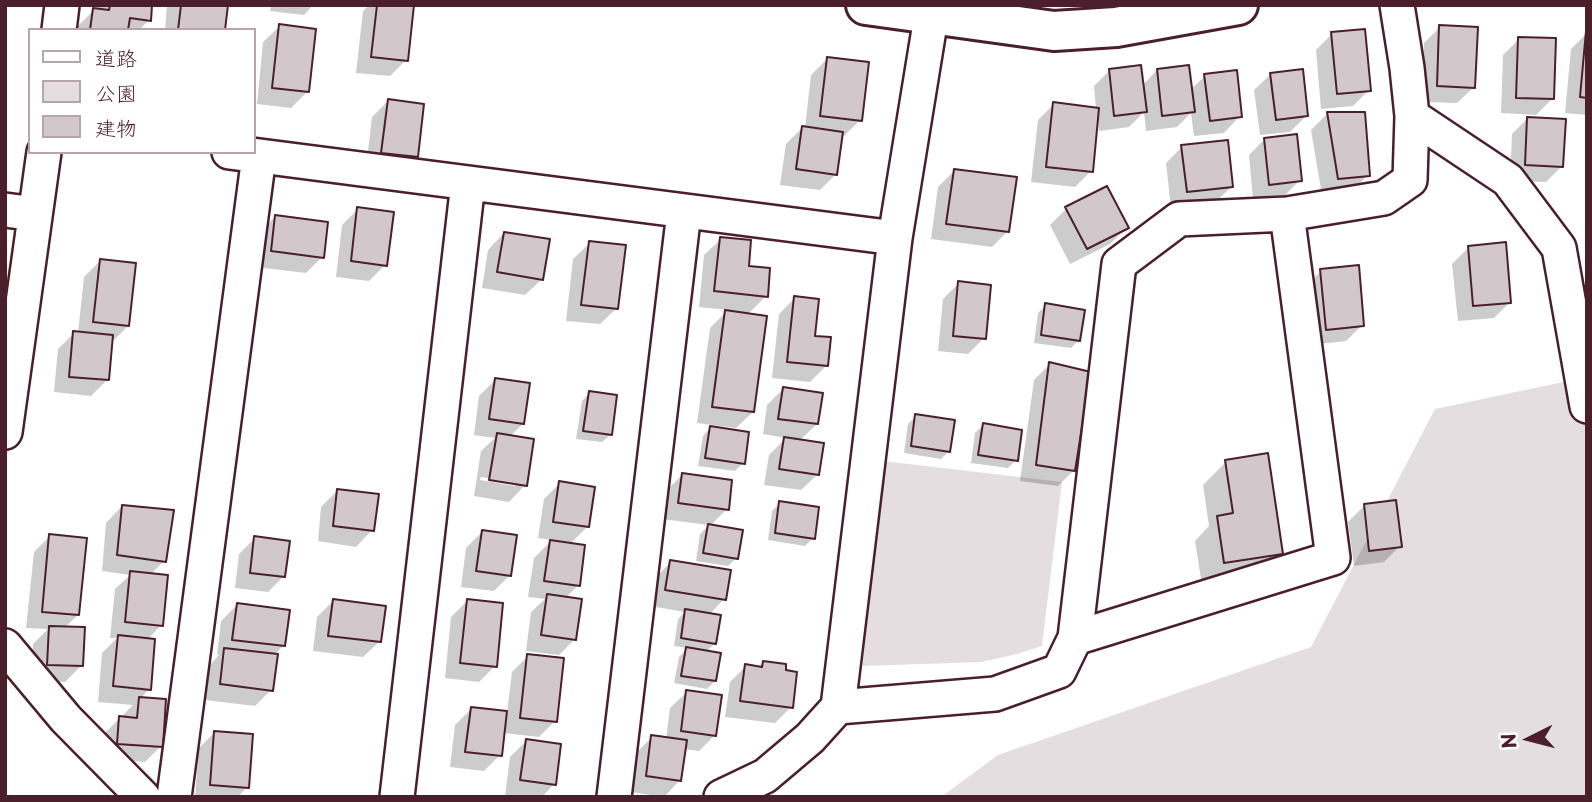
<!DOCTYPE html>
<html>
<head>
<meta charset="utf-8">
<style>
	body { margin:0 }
	#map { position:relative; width:1592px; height:802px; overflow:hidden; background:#fff; font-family:"Playpen Sans","Klee One",sans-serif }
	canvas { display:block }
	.frame { position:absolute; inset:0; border:7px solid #4a1f2b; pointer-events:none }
	.legend { position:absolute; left:28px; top:28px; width:228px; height:126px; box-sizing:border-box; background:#fff; border:2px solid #b7a5aa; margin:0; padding:9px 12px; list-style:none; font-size:21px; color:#4a1f2b }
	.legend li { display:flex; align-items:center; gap:14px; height:35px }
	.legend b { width:35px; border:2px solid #b7a5aa }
	.north { position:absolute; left:1494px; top:704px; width:70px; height:70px; -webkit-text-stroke:5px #fff; paint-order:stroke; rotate:264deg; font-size:19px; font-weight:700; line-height:28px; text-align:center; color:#4a1f2b }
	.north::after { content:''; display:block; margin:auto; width:24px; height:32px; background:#4a1f2b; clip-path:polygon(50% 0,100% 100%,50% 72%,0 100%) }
</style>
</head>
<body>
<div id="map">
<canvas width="1592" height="802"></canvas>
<div class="frame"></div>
<ul class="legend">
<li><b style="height:9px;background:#fff"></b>道路</li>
<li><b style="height:19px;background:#e5dee0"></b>公園</li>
<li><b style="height:19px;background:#d2c7cb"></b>建物</li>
</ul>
<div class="north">N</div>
</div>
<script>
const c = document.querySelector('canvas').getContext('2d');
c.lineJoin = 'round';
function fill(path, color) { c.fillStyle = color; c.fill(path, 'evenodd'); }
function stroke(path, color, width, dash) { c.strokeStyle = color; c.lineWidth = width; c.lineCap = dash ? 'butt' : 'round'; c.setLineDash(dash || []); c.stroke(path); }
const green = new Path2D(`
	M1587,377V797H941L998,755L1311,647L1435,409Z
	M883,461L1062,482L1042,646L1013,655L981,662L863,666L859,658Z`);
const shadow = new Path2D(`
	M96,5H151L149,20L139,30H77L78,26L94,10H96Z
	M167,5H226L223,30H165Z
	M271,5H313L304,15L270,11Z
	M369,5H412L406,60L390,76L356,73L363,11Z
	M280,26L307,92L291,108L257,104L263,42Z
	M1440,27L1474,87L1457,103L1422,102L1424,43Z
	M1587,33V115L1565,113L1571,49Z
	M1332,34L1369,90L1353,106L1321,109L1316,50Z
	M1519,39L1552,99L1536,115L1501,113L1503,55Z
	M827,59L860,120L844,136H841L836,174L820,190L780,185L786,144L802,128H805L811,75Z
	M1110,70L1142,86L1157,70L1190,90L1205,76L1240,116L1224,133L1194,136L1191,113L1177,127L1146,131L1144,112L1129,127L1099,131L1098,122H1096L1091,171L1075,187L1031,182L1038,120L1054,104L1096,109L1094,86Z
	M1271,74L1306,116L1290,132L1260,135L1254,90Z
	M388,101L416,156L400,172L366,168L372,117Z
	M1363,113L1368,175L1352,191L1322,195L1311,130L1327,114Z
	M1528,118L1562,166L1546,182L1510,181L1512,134Z
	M1265,139L1300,180L1284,196L1253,200L1249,155Z
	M1182,147L1231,187L1215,203L1171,208L1166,163Z
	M954,171L1008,231L992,247L931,239L938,187Z
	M358,209L385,265L369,281L336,277L342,225Z
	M1066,209L1126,228L1110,244L1070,264L1050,225Z
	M275,217L322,257L306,273L255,267L259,233Z
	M504,233L542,279L525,295L482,288L488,250Z
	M721,239L747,268L766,296L747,315L753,412L736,428L697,423L710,328L728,310L699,307L704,255Z
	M590,243L617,308L600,324L566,321L573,259Z
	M1468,248L1510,302L1494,318L1458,321L1452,264Z
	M100,261L128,326L111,343L107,380L91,396L54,392L58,349L74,333H78L84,277Z
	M1321,271L1362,325L1346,341L1310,345L1305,287Z
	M959,283L984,338L968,354L938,351L943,299Z
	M795,298L826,366L810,382L772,378L779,314Z
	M1046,305L1079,340L1071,348L1034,343L1038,313Z
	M1050,364L1074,470L1058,486L1020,481L1034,380Z
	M495,380L523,424L509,437L525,485L509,502L474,496L481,451L495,438L474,435L479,396ZM481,477L515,482V486L480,480Z
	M783,389L817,424L799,441L818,474L801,490L764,485L769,455L786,438L763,434L767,405Z
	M589,393L610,435L602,442L576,439L582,401Z
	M916,416L949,451L941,459L904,453L908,424Z
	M983,425L1016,460L1008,468L971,463L975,433Z
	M710,428L743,463L735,471L698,466L703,436Z
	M1226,462L1281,554L1258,577L1202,585L1195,541L1209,526L1203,485Z
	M682,475L727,509L710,526L736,558L728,566L696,561L700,534L709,525L662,519L666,491Z
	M560,483L587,527L569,545L578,585L565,599L575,639L559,655L526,651L531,612L545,599L528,597L534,558L552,540L538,538L544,499Z
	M337,491L372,530L356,547L318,541L321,507Z
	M780,503L813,538L805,546L768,540L772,511Z
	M1365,505L1400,546L1384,562L1354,566L1348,522Z
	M122,506L164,561L150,575L161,625L147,640L149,689L140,699L161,746L145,762L102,759L104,734L120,718H123V715L133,705L98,702L102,653L117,638H110L115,589L130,575L102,571L106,523Z
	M482,532L510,575L494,591L461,587L466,548Z
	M50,536L78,615L64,628L81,666L65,682L32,681L33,644L48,629L26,628L34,552Z
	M255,538L284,576L268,592L235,588L239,554Z
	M671,562L724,599L709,615L715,643L706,652L715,681L707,689L674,683L679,657L688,648L674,646L678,619L685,612L650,606L655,578Z
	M333,601L380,641L363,657L313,651L317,617Z
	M467,601L495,666L479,682L445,678L451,617Z
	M237,605L284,645L273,656L271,690L255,706L205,700L209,666L219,655H217L221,621Z
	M528,656L555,721L539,737L503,733L500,755L484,771L450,767L455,725L471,709L507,713L512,672Z
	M763,663L791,707L775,723L725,717L730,682L746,666L758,668Z
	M687,692L715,735L699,751L684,749L680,780L664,797L631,792L636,753L652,737L666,739L670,708Z
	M215,732L247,787L238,797H195L199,748Z
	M526,741L554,784L542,797L505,796L510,757Z`);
const building = new Path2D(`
	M110,5H152L151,21L130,18L128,30H90L93,8L109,10Z
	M181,5H228L225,30H178Z
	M377,5H414L408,61L371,57Z
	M279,24L316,29L309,92L272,88Z
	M1439,25L1478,27L1475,88L1437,86Z
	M1365,29L1371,91L1337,94L1331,32Z
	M1586,31H1587V98L1580,97Z
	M1518,37L1556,38L1554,99L1516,98Z
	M827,57L869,62L862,121L820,116Z
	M1141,65L1147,112L1114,116L1109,69Z
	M1189,65L1195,112L1162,116L1157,69Z
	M1303,69L1308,116L1276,120L1270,73Z
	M1237,70L1242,117L1210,121L1204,74Z
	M388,99L424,104L418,157L381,153Z
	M1053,102L1099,108L1093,172L1046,167Z
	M1327,112H1365L1370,176L1338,179Z
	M1527,117L1566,119L1563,167L1525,165Z
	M802,126L843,132L837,175L796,169Z
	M1297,134L1302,181L1269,185L1264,138Z
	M1228,140L1233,187L1187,192L1181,145Z
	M954,169L1017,177L1009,232L946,224Z
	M1107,186L1129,228L1087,249L1065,207Z
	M357,207L394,212L387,266L351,261Z
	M275,215L328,222L324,258L271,251Z
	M504,232L550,239L543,280L497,272Z
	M720,237L751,240L749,266L770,268L768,297L714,291Z
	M589,241L626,245L618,309L581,305Z
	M1506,242L1511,303L1473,306L1468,246Z
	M100,259L136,263L129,326L93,322Z
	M1359,265L1364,326L1326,330L1320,269Z
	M958,281L991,285L986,339L953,336Z
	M794,296L819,299L815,336L831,337L828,366L787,362Z
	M1045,303L1085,310L1080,341L1041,335Z
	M725,310L767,316L754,412L712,407Z
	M73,331L113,335L109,380L69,377Z
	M1049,362L1091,372L1075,471L1036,465Z
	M495,378L530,383L524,424L489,419Z
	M783,387L823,393L818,424L778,419Z
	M589,391L617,395L612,435L583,431Z
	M915,414L955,420L950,452L911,446Z
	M983,423L1022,430L1018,461L978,455Z
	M710,426L749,432L745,464L705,458Z
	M497,433L534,439L527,486L489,480Z
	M784,437L824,443L819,475L779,469Z
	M1268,453L1283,554L1224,563L1217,516L1233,513L1225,460Z
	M682,473L732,480L729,510L678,503Z
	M559,481L595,487L589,527L553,522Z
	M337,489L379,494L374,531L333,526Z
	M1396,500L1402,547L1369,551L1364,504Z
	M779,501L819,507L815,539L775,533Z
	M122,505L174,510L166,562L117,555Z
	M708,524L743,530L738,559L703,553Z
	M482,530L517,535L511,576L476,571Z
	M49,534L87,538L79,615L42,612Z
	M254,536L290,541L285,577L250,573Z
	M550,540L585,545L580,586L544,581Z
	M670,560L731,570L726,600L665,590Z
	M130,571L168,575L163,626L125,622Z
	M547,594L582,599L576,640L541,635Z
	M333,599L386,606L381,642L328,636Z
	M467,599L503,603L497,667L460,663Z
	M237,603L290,610L285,646L232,640Z
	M685,609L721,615L716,644L681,638Z
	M49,626L85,627L83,666L47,665Z
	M118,635L155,639L151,690L113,686Z
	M686,647L721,653L716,681L681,676Z
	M224,648L278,654L273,691L220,684Z
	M527,654L564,658L557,722L520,718Z
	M763,661L786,664V670L797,672L793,708L740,701L745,664L762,667Z
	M686,690L722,695L716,736L681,731Z
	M139,697L166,699L163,747L117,744L119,716L137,718Z
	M471,707L507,711L502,756L465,752Z
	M214,731L253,734L249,788L210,785Z
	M651,735L687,740L681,781L646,776Z
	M526,739L561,744L556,785L520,780Z`);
const minor = new Path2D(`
	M59,30L62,5
	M1412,116L1508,180L1559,248L1587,406
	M229,152L895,238
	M5,210L35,214
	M5,432L44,152
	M1075,638L1333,558L1287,214
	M5,646L66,719L143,797
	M838,707L995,694L1059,671L1075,638L1119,264L1179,219L1287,214L1384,198L1410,180L1412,116L1407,68L1397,5
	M174,797L259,156
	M397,797L468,183
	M614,797L684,212
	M721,797L765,776L810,738L838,707L895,238L933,5`);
const tertiary = new Path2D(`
	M866,5L1054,31L1116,27L1238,5`);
fill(green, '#e5dee0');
fill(shadow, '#0003');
fill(building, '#d2c7cb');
stroke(building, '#4a1f2b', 2);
stroke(minor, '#4a1f2b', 38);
stroke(tertiary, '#4a1f2b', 44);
stroke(minor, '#fff', 33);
stroke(tertiary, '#fff', 38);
</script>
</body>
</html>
